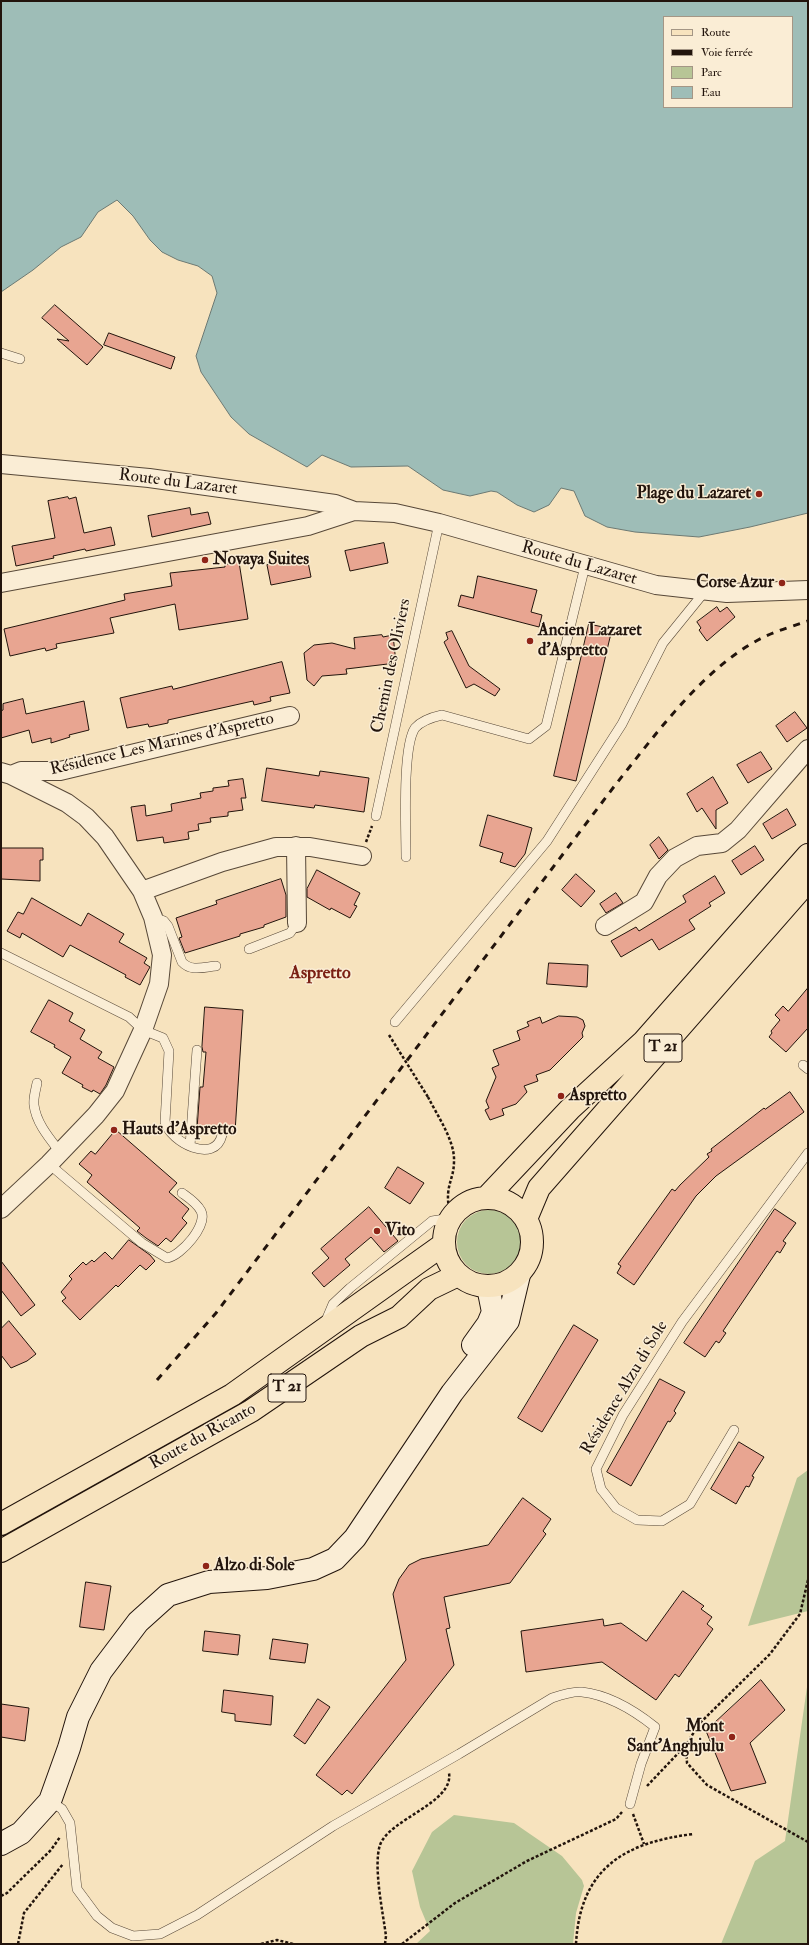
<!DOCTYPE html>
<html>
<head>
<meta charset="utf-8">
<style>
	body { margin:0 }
	#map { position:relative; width:809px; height:1945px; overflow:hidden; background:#f7e3be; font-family:"IM FELL Double Pica",serif }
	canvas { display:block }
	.frame { position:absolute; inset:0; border:2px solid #22140c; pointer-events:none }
	.legend { position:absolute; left:663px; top:16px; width:130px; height:92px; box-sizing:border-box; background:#faedd5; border:1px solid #a49685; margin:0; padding:5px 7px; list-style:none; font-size:12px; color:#22140c }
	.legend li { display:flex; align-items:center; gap:8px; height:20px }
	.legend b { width:20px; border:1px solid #a49685 }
</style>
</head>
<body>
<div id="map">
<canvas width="809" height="1945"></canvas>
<div class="frame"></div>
<ul class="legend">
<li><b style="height:5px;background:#f7e3be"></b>Route</li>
<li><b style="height:5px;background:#22140c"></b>Voie ferrée</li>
<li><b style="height:11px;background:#b7c596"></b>Parc</li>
<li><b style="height:11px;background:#9ebdb7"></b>Eau</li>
</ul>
</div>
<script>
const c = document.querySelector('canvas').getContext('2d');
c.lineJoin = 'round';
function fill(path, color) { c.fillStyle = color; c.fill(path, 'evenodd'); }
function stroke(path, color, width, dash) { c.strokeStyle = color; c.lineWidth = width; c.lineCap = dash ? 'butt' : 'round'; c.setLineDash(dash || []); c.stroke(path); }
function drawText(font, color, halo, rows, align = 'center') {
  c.font = font + ' "IM FELL Double Pica",serif'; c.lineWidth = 3; c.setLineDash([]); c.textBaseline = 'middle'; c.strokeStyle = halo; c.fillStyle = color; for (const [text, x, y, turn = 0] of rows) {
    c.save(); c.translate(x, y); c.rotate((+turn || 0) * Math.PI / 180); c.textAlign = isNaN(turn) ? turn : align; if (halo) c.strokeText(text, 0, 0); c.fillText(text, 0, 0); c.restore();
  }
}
const green = new Path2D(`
	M457 1242a32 32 0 1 1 64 0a32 32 0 1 1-64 0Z
	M808,1470V1611L748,1626L797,1478Z
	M808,1680V1944H721L755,1861L785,1841Z
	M454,1815L514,1823L562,1856L582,1880L584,1886L576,1913L573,1944H416L430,1931L420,1907L412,1871L432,1832Z`);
const water = new Path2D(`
	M1,1H808V513L750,527L699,537L635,532L607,527L585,516L574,491L561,488L549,505L534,512L517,505L497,492L491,491L470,496L443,490L408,466L351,467L322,455L307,467L249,434L231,417L201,372L196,356L217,293L212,276L198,266L178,260L162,252L150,240L133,216L117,200L98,212L81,237L61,247L33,270L1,292ZM664,17H792V107H664Z`);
const building = new Path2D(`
	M55,305L103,347L87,365L57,339L69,341L42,318Z
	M109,333L175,357L171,369L104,345Z
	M68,497L69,499L76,497L84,533L111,527L115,545L86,551L85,549L53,556L54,558L16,566L12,546L55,538L48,501Z
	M190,508L191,515L208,512L211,524L152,537L148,516Z
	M384,543L388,563L350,571L345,551Z
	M307,557L311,577L271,585L267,565Z
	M239,562L248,619L179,630L175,604L110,618L114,633L56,644L57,648L46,651L45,648L10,656L4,629L125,600L124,594L172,586L170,573L225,567V565Z
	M478,576L537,590L531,612L542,615L539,627L458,606L461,595L473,598Z
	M717,607L720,612L727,607L735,617L707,641L699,630L701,628L697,622Z
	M589,624L612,629L576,781L554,776Z
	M452,631L469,666L500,689L495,696L474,684L466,688L444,642L448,639L446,633Z
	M382,635L383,637L393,635L396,663L346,669L347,674L322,676L314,686L307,680L304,653L314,645L332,643L355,649L354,638Z
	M282,662L290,693L270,697L271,701L254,705L253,701L168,720V723L149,727L148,724L127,728L120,698L172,686L173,689Z
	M23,699L26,714L84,701L89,730L69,735L70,737L51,743V738L32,743L29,730L1,738V711L3,710V704Z
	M795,712L807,728L787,742L776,726Z
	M761,752L772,769L748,783L737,765Z
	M267,768L319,776L320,771L369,778L364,812L315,805L314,808L262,801Z
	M713,777L728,803L716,810V829L702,808L697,812L687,794Z
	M243,779L246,798H241L243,810L228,812V816L210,818L211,822L198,824L199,830L188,832L189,839L164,843L163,837L137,841L131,807L145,805L146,816L172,811L171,804L201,798L200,793L213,791V788L229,786L228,781Z
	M787,809L796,825L772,839L763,824Z
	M488,815L532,828L525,854L515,867L500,862L503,853L480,846Z
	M659,837L668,850L659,859L650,845Z
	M755,846L764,860L741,875L732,861Z
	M1,848H43V860H40V881L1,879Z
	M317,870L360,893L354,905L357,906L350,918L331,908L330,910L307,897V889Z
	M576,874L595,891L581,907L562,890Z
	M715,876L725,893L709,903L711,906L689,920L695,929L659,950L652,939L621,957L611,941L636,927L639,931L686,902L683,896Z
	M281,879L286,895V917L264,925V927L240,934V936L185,953L179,938L182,937L176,918L217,904L216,901Z
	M616,893L623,903L606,913L600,904Z
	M32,898L81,926L88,913L124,934L119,942L147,958L144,963L150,967L140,985L125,977L126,975L70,945L63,957L22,933L20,938L7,931L18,912L23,914Z
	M549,963L588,965L587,987L547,984Z
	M808,988V1028L786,1052L769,1037L772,1033L771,1031L780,1020L775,1015L783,1006L788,1011Z
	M49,1000L73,1013L69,1021L85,1030L80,1039L102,1052L98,1058L114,1067L106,1085L100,1094L93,1090L92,1092L82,1087L83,1085L62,1073L71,1057L54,1047L55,1045L31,1032Z
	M205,1007L243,1010L235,1132L222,1129L218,1130L197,1129L200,1087H203L206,1052H203L202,1047Z
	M559,1016L577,1017L583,1020L585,1026L582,1033L583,1037L550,1070L536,1075L538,1081L524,1086L527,1092L516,1104L502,1109L504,1115L490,1120L485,1110L489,1108L486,1101L496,1077L492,1068L499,1065L493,1050L520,1040L517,1031L529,1026L527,1022L540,1017L542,1023Z
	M790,1092L804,1112L716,1176L696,1196L634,1285L617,1273L621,1266L618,1264L672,1189L675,1191L680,1185L709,1157L707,1154L712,1151L711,1149L764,1108L765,1109Z
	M116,1130L177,1183L169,1192L189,1209L182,1218L187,1223L171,1242L166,1238L158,1246L146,1238L137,1231L140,1228L87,1182L92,1175L79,1164L91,1151L95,1154Z
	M398,1167L424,1183L410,1204L385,1188Z
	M369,1207L398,1241L384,1252L371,1237L345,1259L350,1265L324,1287L312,1273L329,1258L321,1249Z
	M775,1209L796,1223L783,1241L786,1243L780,1253L777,1251L723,1331L726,1333L719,1343L716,1341L705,1357L684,1343Z
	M129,1240L150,1255L155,1261L146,1270L140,1265L118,1287L116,1285L80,1320L62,1301L66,1298L61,1292L72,1279L69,1276L83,1262L86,1265L92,1260L94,1262L105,1252L112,1259Z
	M1,1261L35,1305L21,1316L1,1290Z
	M9,1321L36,1354L27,1361L11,1368L1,1355V1329Z
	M574,1325L598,1340L542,1432L518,1418Z
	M660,1379L685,1392L674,1411L676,1413L670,1422L668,1421L631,1486L607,1472Z
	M739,1442L764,1457L752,1476L754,1477L749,1487L746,1486L736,1504L711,1489Z
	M523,1498L551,1519L543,1531L546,1534L510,1583L444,1597L450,1628L446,1629L454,1665L352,1794L347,1790L342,1795L316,1775L406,1660L393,1594L399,1579L409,1565L421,1559L488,1545Z
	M86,1582L111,1586L104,1630L80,1627Z
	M683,1591L704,1606L701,1609L712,1617L707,1624L713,1629L679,1677L675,1674L656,1700L602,1662L526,1672L521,1631L603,1619L604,1626L621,1623L646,1641Z
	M205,1631L240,1635L238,1655L203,1651Z
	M273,1639L308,1644L305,1663L270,1659Z
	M761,1680L785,1710L750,1743L766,1783L731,1791L706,1731Z
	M224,1690L273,1696L271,1725L235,1721V1714L222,1712Z
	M318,1699L330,1707L305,1744L294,1736Z
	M1,1704L29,1708L25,1741L1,1737Z`);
const path = new Path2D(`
	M366,842L372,826
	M428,1097C437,1115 455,1141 454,1161C454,1180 445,1185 449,1208
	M808,1580L800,1614L770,1654L699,1724L686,1745L687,1763L707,1785L808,1842
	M647,1786L685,1746
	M633,1814L644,1844
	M1,1896L7,1893L51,1850L60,1837
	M18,1944L24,1913L63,1864
	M261,1944L277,1940L293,1944
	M385,1944L386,1936C383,1913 373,1866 380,1845C389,1819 454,1803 449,1773
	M402,1944L455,1903L527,1861L616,1819L622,1812
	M576,1944C580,1869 624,1842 694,1834`);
const service = new Path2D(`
	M1,353L20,359
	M376,816L439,523
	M406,857C406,830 402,747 415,728C422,720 433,717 442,715L529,739L546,726L585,566
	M153,917L164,921L168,926L182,962C191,972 204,967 216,966
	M249,949L290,933L297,923
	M1,953L129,1017L143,1030L163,1038L169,1051L165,1122C170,1142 215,1165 222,1135
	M395,1022L547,841L622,724L663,643L706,590
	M803,1065L808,1069
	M37,1083C36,1089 33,1098 34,1105C36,1123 50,1139 60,1152
	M190,1146L197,1050
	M49,1164L142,1243L167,1258C181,1256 208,1225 201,1211C197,1203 189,1198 182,1193
	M325,1323L333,1304L350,1288L432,1221L451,1218
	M734,1430L690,1504L662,1521L637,1520L616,1508L601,1489L596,1469L623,1415L682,1322L808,1153
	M50,1801L62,1809L70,1823L77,1889L97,1916L112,1928L133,1936L160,1934L197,1915L333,1826L459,1754L552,1698C561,1695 573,1691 582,1692C609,1695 635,1711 655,1727L641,1764L630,1804`);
const minor = new Path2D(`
	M1,464L149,478L335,504L354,511L395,513L439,523L656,585L727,593L808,590
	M1,583L308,526L354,511
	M1,772L11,775L67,803L86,817L105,837L142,891L153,917L162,955L159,984L143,1030L115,1091L96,1115L49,1164L1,1209
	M11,775L21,771H60L290,716
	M296,846L297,923
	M142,891L222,862L276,847H310L362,856
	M605,926L644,902L658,876L675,858L697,846L722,843L738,830L808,749`);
const secondary = new Path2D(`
	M473,1345L488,1324L493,1312L488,1287
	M1,1844L21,1833L50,1801L69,1748L78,1717L101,1671L138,1622L168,1595L209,1582L267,1578L313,1569L335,1559L355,1538L452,1393L508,1321L519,1275`);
const primary = new Path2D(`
	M487,1197L570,1109L644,1041L808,855
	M444 1242a44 44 0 1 1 88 0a44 44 0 1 1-88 0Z
	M526,1219L539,1188L808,881
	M1,1524L232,1395L444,1244
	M1,1551L251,1411L361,1336L399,1317L429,1289L458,1275`);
const rail = new Path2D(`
	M157,1380L216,1313L616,784C656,734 704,667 762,638C776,631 793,626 808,621`);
const pathBridge = new Path2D(`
	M389,1035L428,1097`);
const markers = [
	[759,494,4,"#8f2418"],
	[205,560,4,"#8f2418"],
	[782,583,4,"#8f2418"],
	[530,641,4,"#8f2418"],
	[561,1096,4,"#8f2418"],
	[114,1130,4,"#8f2418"],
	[377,1231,4,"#8f2418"],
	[206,1566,4,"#8f2418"],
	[732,1737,4,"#8f2418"]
];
const shields = [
	[663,1048,38],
	[287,1388,38]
];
const shieldNames = [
	["T 21",663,1048],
	["T 21",287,1388]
];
const streetNames = [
	["Route du Lazaret",178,483,7],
	["Route du Lazaret",579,564,16],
	["Chemin des Oliviers",392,666,-78],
	["Résidence Les Marines d'Aspretto",162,745,-13],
	["Résidence Alzu di Sole",625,1388,-59],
	["Route du Ricanto",203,1437,-29]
];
const poiNames = [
	["Plage du Lazaret",751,494,"right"],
	["Novaya Suites",213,560],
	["Corse Azur",774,583,"right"],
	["Ancien Lazaret",538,631],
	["d'Aspretto",538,651],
	["Aspretto",569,1096],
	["Hauts d'Aspretto",122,1130],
	["Vito",385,1231],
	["Alzo di Sole",214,1566],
	["Mont",724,1727,"right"],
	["Sant’Anghjulu",724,1747,"right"]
];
const neighbourhoodNames = [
	["Aspretto",320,974]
];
fill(green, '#b7c596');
fill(water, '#9ebdb7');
stroke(water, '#6c7973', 1);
fill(building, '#e8a591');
stroke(building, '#22140c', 1);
stroke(service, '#574838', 10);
stroke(minor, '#574838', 20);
stroke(secondary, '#22140c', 24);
stroke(primary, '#22140c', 24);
stroke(path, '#22140c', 2.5, [3, 2]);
stroke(service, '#faedd5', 9);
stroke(minor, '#faedd5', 18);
stroke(secondary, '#faedd5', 22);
stroke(primary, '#f7e3be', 22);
stroke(rail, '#22140c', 3, [7, 7]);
stroke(pathBridge, '#22140c', 2.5, [3, 2]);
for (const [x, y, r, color] of markers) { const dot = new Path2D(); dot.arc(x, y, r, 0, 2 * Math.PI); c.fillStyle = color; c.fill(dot); stroke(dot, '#faedd5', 1.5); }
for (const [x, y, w] of shields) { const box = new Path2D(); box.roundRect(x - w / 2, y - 14, w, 28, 3); c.fillStyle = '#faedd5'; c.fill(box); stroke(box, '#22140c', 1); }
drawText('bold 16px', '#22140c', null, shieldNames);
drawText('17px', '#22140c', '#faedd5', streetNames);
drawText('bold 17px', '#22140c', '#faedd5', poiNames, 'left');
drawText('bold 18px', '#7a1f14', '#faedd5', neighbourhoodNames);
</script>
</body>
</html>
